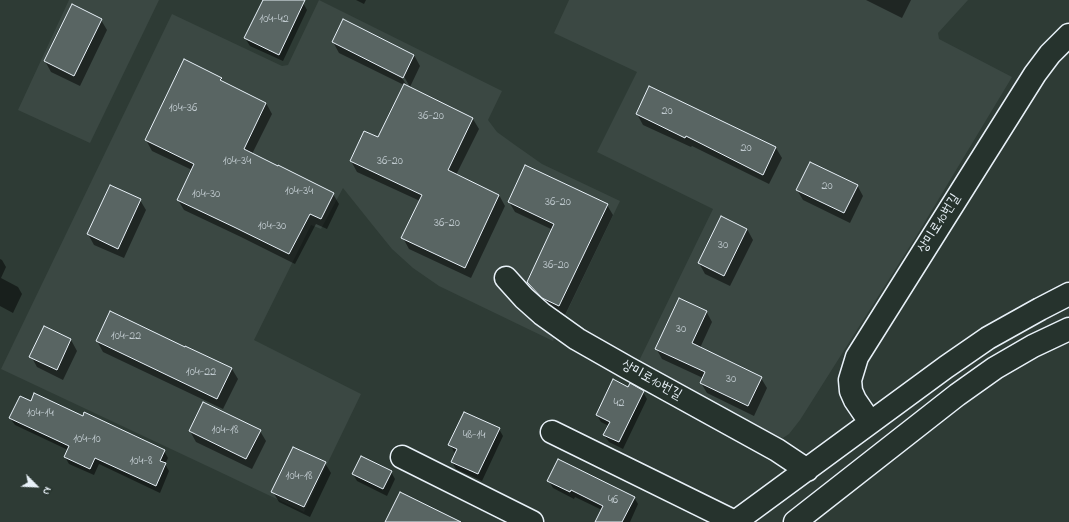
<!DOCTYPE html>
<html>
<head>
<meta charset="utf-8">
<style>
	body { margin:0 }
	#map { position:relative; width:1069px; height:522px; overflow:hidden; background:#2e3b35; font-family:"Indie Flower",sans-serif }
	canvas { display:block }
	.north { position:absolute; left:16px; top:466px; width:40px; height:40px; -webkit-text-stroke:3px #26332d; paint-order:stroke; rotate:114deg; font-size:11px; font-weight:700; line-height:16px; text-align:center; color:#e8f1f8 }
	.north::after { content:''; display:block; margin:auto; width:14px; height:18px; background:#e8f1f8; clip-path:polygon(50% 0,100% 100%,50% 72%,0 100%) }
</style>
</head>
<body>
<div id="map">
<canvas width="1069" height="522"></canvas>
<div class="north">N</div>
</div>
<script>
const g = document.querySelector('canvas').getContext('2d');
g.lineJoin = 'round';
function fill(path, color) { g.fillStyle = color; g.fill(path, 'evenodd'); }
const poly = rows => new Path2D(rows.map(r => 'M' + r).join(''));
function trace(path, color, width, dash) { g.strokeStyle = color; g.lineWidth = width; g.lineCap = dash ? 'butt' : 'round'; g.setLineDash(dash || []); g.stroke(path); }
function drawText(font, color, halo, rows, align = 'center') {
  g.font = font + ' "Indie Flower","Poor Story",sans-serif'; g.lineWidth = 3; g.setLineDash([]); g.textBaseline = 'middle'; g.strokeStyle = halo; g.fillStyle = color; for (const [text, x, y, turn = 0] of rows) {
    g.save(); g.translate(x, y); g.rotate((+turn || 0) * Math.PI / 180); g.textAlign = isNaN(turn) ? turn : align; if (halo) g.strokeText(text, 0, 0); g.fillText(text, 0, 0); g.restore();
  }
}
const built = poly([
	[69,0,159,0,90,143,18,110],
	[319,0,502,91,488,120,497,132,515,145,542,164,620,201,553,341,439,286,413,268,392,249,375,228,343,188,321,229,311,225,254,340,361,394,304,512,222,473,1,369,172,14,282,66,288,65],
	[569,0,968,0,938,33,939,39,1012,77,917,235,800,420,789,434,783,438,772,436,637,365,713,209,597,152,637,72,554,33]
]);
const shadow = poly([
	[264,0,298,0,303,3,307,10,283,61,250,46,245,38],
	[356,0,366,0,364,4],
	[866,0,911,0,902,18],
	[101,20,107,30,80,86,51,72,45,61],
	[333,42,414,55,420,66,410,87,402,73,400,74,408,88,473,119,479,129,456,175,499,195,505,206,471,278,409,249,403,238,420,201,357,172,351,161,378,139,404,85,339,53],
	[221,78,223,83,266,103,272,114,252,154,333,194,339,204,327,229,316,224,295,264,241,237,184,210,178,200,192,170,152,151,146,140],
	[650,87,776,148,782,158,769,184,692,146,691,147,643,125,637,114],
	[857,185,863,196,850,223,803,200,797,190],
	[140,200,146,210,124,258,94,245,88,234],
	[509,202,607,205,613,215,565,315,549,308,534,293,528,282,553,230,515,212],
	[747,229,753,240,730,286,705,274,699,263],
	[0,259,2,260,6,267,1,278,18,287,22,294,13,313,0,306],
	[706,311,712,322,700,348,761,378,767,388,754,416,707,393,701,383,703,378,662,359,656,348],
	[45,327,71,340,77,351,63,380,37,367,31,356],
	[97,341,185,348,186,347,232,369,238,379,223,409,103,352],
	[628,388,643,392,647,399,623,449,609,442,604,435,609,426,601,422,597,415],
	[31,402,164,451,168,458,165,464,169,471,160,493,99,464,94,475,69,464,65,457,68,450,15,425,10,418],
	[499,429,503,436,482,481,456,469,452,462,457,453,454,452,450,444],
	[190,431,260,431,266,441,252,469,196,442],
	[325,463,331,473,310,517,279,502,273,492],
	[391,472,395,479,387,496,357,481,353,474],
	[549,481,634,497,638,504,630,522,596,522,602,510,575,497,574,499,553,488]
]);
const building = poly([
	[263,0,305,0,279,55,244,38,263,0],
	[72,4,102,19,74,76,44,61,72,4],
	[343,19,414,55,403,78,332,42,343,19],
	[184,59,222,78,220,80,266,103,244,149,278,166,278,165,334,193,321,219,310,214,289,254,234,227,177,200,194,164,145,140,184,59],
	[404,84,473,118,448,170,499,195,465,268,401,238,422,195,350,161,364,131,378,137,404,84],
	[649,86,776,147,763,175,686,136,685,138,636,114,649,86],
	[810,162,858,185,844,213,796,190,810,162],
	[525,165,608,204,559,306,542,298,527,282,554,224,508,202,525,165],
	[110,185,141,199,118,249,87,234,110,185],
	[721,216,747,229,724,276,698,263,721,216],
	[679,298,707,311,692,343,762,377,748,406,700,383,705,372,655,349,679,298],
	[110,311,185,347,185,346,232,368,217,399,96,341,110,311],
	[44,326,71,339,57,370,29,357,44,326],
	[613,379,628,387,630,383,644,391,619,442,603,435,610,422,596,415,613,379],
	[34,393,83,416,84,412,165,450,160,461,166,463,156,486,95,458,90,469,64,457,69,446,9,418,20,396,31,401,34,393],
	[203,402,261,430,246,459,189,431,203,402],
	[464,412,500,428,478,474,451,462,457,449,448,445,464,412],
	[293,447,326,462,304,507,271,492,293,447],
	[361,456,392,471,383,489,352,474,361,456],
	[558,459,635,497,622,522,595,522,603,506,571,490,570,492,547,481,558,459],
	[400,492,461,522,385,522,400,492]
]);
const minor = poly([
	[506,278,524,298,542,314,577,339,628,368,777,450,807,470],
	[870,422,855,400,851,391,850,380,857,357,1035,74,1050,54,1069,35],
	[552,432,735,522],
	[402,457,532,522],
	[735,522,946,367,988,338,1040,309,1069,294],
	[795,522,957,395,995,368,1033,346,1069,329]
]);
const numberNames = [
	["104-42",274,20],
	["104-36",183,109],
	["20",667,112],
	["36-20",431,117],
	["20",746,149],
	["104-34",237,162],
	["36-20",390,162],
	["20",827,187],
	["104-34",299,192],
	["104-30",206,195],
	["36-20",558,203],
	["36-20",447,224],
	["104-30",272,227],
	["30",723,246],
	["36-20",556,266],
	["30",681,330],
	["104-22",126,337],
	["104-22",201,373],
	["30",731,380],
	["42",619,404],
	["104-14",40,414],
	["104-18",225,431],
	["48-14",474,436],
	["104-10",87,440],
	["104-8",141,462],
	["104-18",299,477],
	["46",613,501]
];
const streetNames = [
	["상미로10번길",940,224,-58],
	["상미로10번길",651,381,29]
];
fill(built, '#3b4843');
fill(shadow, '#0007');
fill(building, '#596563');
trace(building, '#e8f1f8', 1);
trace(minor, '#e8f1f8', 25);
trace(minor, '#26332d', 22);
drawText('12px', '#c4ced3', null, numberNames);
drawText('14px', '#e8f1f8', '#26332d', streetNames);
</script>
</body>
</html>
